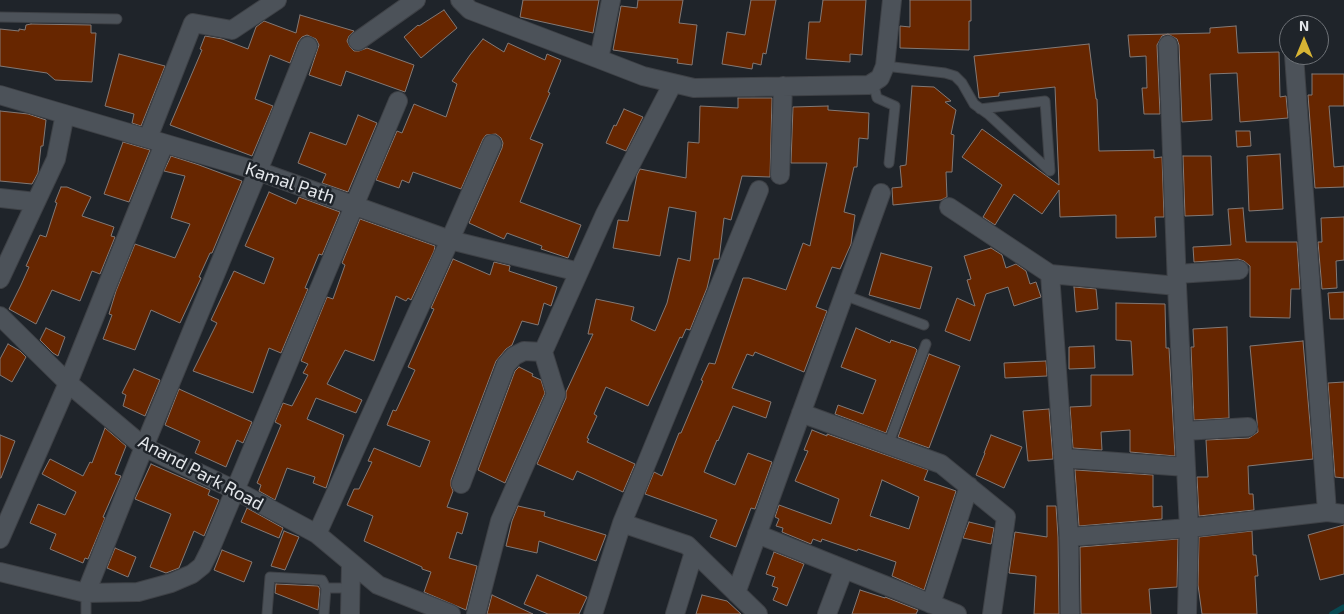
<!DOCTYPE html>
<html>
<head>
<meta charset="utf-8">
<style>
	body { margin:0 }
	#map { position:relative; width:1344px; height:614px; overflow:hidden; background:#1f242a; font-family:"Exo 2",sans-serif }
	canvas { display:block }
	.north { position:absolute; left:1279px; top:15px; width:50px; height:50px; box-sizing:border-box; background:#1f242a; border:1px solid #6e7277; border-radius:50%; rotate:0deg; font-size:14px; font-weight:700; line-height:20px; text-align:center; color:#e4e7eb }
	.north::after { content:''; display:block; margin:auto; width:18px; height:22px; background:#d7b434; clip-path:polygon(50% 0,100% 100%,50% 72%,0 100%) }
</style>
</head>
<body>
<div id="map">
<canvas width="1344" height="614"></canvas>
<div class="north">N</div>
</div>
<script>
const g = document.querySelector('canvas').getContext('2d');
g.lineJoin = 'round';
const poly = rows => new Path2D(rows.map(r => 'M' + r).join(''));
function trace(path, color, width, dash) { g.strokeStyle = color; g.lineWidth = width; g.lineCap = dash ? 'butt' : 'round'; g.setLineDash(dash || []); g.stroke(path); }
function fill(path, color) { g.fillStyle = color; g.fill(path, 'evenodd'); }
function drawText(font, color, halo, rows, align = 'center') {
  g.font = font + ' "Exo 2",sans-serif'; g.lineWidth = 5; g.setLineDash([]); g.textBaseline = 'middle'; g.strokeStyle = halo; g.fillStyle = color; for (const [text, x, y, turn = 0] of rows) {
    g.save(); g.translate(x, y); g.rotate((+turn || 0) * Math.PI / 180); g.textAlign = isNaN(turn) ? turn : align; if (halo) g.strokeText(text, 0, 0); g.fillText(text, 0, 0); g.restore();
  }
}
const stream = poly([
	[1332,614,1344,607]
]);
const building = poly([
	[523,0,599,0,593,33,520,17,523,0],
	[638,0,683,0,679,23,697,25,692,65,677,63,678,59,613,50,621,6,637,8,638,0],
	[751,0,776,0,766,54,763,53,761,65,753,63,752,69,722,64,727,32,745,35,751,0],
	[823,0,866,0,862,55,850,54,850,62,806,59,809,22,820,22,823,0],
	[910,0,971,0,971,21,969,21,969,50,900,48,900,26,910,27,910,0],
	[444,10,457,28,421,58,404,37,418,25,419,26,444,10],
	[300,15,354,31,349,36,347,41,350,47,354,51,359,51,367,48,414,65,405,92,346,71,341,86,309,75,319,45,316,39,307,35,302,37,298,42,290,63,270,55,255,99,273,106,252,156,170,125,202,50,200,49,205,36,222,39,248,49,256,27,264,21,296,33,300,15],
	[31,24,91,25,91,33,96,33,92,82,55,80,47,73,0,66,0,29,19,31,19,29,25,30,26,25,31,24],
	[1236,26,1238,53,1279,52,1280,97,1286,96,1288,118,1240,122,1237,73,1210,74,1212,120,1182,122,1179,45,1177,39,1168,34,1162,36,1157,45,1160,114,1144,114,1142,88,1147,88,1146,56,1130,57,1128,35,1210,33,1210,28,1236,26],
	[483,39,504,52,508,43,545,60,547,54,561,60,548,92,550,93,530,139,543,144,520,202,581,225,568,258,541,249,542,246,507,233,504,239,469,223,502,148,503,143,501,138,496,134,486,135,483,139,461,189,413,172,409,183,402,180,399,188,376,180,397,131,402,133,414,104,446,117,457,84,452,81,470,55,483,39],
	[1089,44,1096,99,1097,99,1099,151,1154,150,1154,158,1162,157,1164,217,1155,217,1156,237,1116,238,1116,215,1060,217,1059,190,1042,214,1014,194,995,225,983,217,1002,185,962,157,982,129,1059,185,1055,87,999,93,999,96,979,98,974,56,1089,44],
	[119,54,165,66,141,126,132,123,134,114,105,106,119,54],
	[1312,74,1344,74,1344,106,1329,106,1334,167,1344,166,1344,187,1315,188,1308,95,1312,95,1312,74],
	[912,86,934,87,951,101,945,102,956,110,951,134,954,135,952,172,946,172,947,197,941,200,893,205,892,188,902,187,900,166,906,165,912,86],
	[738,98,772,98,770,177,742,176,731,220,724,218,719,259,714,259,707,288,690,330,686,329,682,338,680,337,648,406,606,387,594,414,597,416,587,438,589,439,587,442,635,464,623,492,577,471,573,480,537,464,566,398,566,392,593,334,588,334,596,299,634,307,631,320,655,331,667,303,678,258,690,261,696,212,669,207,660,256,613,248,618,220,628,221,637,175,640,169,686,178,688,142,699,143,700,106,738,108,738,98],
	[828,106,828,110,869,113,868,139,859,138,857,167,854,167,844,212,855,215,851,244,840,269,832,267,816,307,827,311,804,372,755,352,753,356,747,354,732,388,771,402,766,418,733,406,718,441,717,440,704,472,735,485,748,453,772,462,755,509,751,508,736,547,710,537,717,520,645,494,654,472,662,476,679,433,681,433,703,381,701,380,709,363,715,364,743,278,749,278,786,290,803,243,810,246,827,163,791,163,793,107,828,106],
	[624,109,643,117,626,151,606,143,614,125,616,126,624,109],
	[0,111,28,114,46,120,43,146,41,146,38,173,32,184,0,181,0,111],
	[358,115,377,123,348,192,322,183,326,174,298,163,310,132,346,145,358,115],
	[1236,131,1250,131,1251,146,1237,147,1236,131],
	[123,142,150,150,129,202,104,194,123,142],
	[1280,154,1283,209,1249,211,1247,156,1280,154],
	[171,156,199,165,242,181,212,253,210,253,199,277,201,278,180,323,151,310,135,350,103,339,112,315,109,314,116,291,135,244,175,258,190,224,171,218,185,176,164,171,171,156],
	[1183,156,1211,156,1213,215,1185,216,1183,156],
	[61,187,67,187,91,197,82,216,114,227,111,236,115,237,100,274,92,271,80,301,52,290,36,324,9,309,21,285,29,267,26,266,40,235,46,237,57,203,55,202,61,187],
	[269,192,296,204,299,197,340,212,322,255,319,254,305,288,308,289,281,353,269,348,253,393,193,371,217,323,211,320,234,271,264,284,274,258,245,246,269,192],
	[1243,208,1246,242,1297,242,1300,289,1291,289,1290,318,1250,317,1250,266,1244,261,1238,259,1194,262,1193,247,1231,245,1228,209,1243,208],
	[1344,217,1344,260,1336,261,1337,288,1322,289,1318,242,1322,242,1321,218,1344,217],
	[360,219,435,246,434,251,411,300,408,298,406,301,396,296,374,361,345,350,327,384,362,400,356,413,316,398,307,419,344,435,326,488,313,483,315,477,287,468,275,500,259,491,261,485,257,483,281,425,275,422,283,403,292,406,308,375,303,373,308,364,301,361,327,297,333,299,345,265,342,263,360,219],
	[991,248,1002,255,1006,268,1016,264,1026,271,1030,284,1036,282,1041,297,1014,306,1008,287,986,294,970,341,945,331,957,298,975,306,967,280,971,279,964,256,991,248],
	[881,253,932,267,920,309,869,295,881,253],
	[453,259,490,275,494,262,510,266,509,271,557,287,551,306,544,303,538,325,522,321,512,345,506,349,496,361,451,480,451,486,453,491,447,507,468,513,462,534,457,532,449,558,477,566,466,610,424,592,431,572,422,569,422,567,364,541,373,516,347,505,354,489,359,489,372,462,368,461,374,448,420,467,430,441,387,425,393,410,396,411,415,370,408,367,434,309,431,308,453,259],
	[1074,287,1096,289,1098,309,1076,312,1074,287],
	[1344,292,1344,319,1330,319,1328,293,1344,292],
	[1116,303,1165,304,1166,348,1169,348,1175,456,1130,452,1130,430,1101,432,1102,450,1073,448,1070,407,1091,406,1091,375,1133,375,1131,341,1116,340,1116,303],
	[1227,327,1229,418,1194,420,1191,347,1194,347,1193,329,1227,327],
	[46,328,65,337,58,356,53,353,40,340,46,328],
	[856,328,890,343,891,340,915,348,917,350,886,433,835,414,838,405,863,414,876,380,841,367,856,328],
	[1303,341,1313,459,1248,466,1249,494,1253,494,1254,510,1199,516,1197,477,1208,477,1206,440,1249,438,1258,432,1250,346,1303,341],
	[8,344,20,351,26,357,12,382,0,375,0,359,8,344],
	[1094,346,1095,368,1069,369,1069,347,1094,346],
	[929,354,960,366,929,448,898,437,929,354],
	[1046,361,1047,376,1005,378,1004,363,1046,361],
	[519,367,533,374,532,376,541,380,545,393,505,483,478,470,515,371,519,367],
	[134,369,160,380,145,416,123,406,126,395,122,393,134,369],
	[1344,382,1344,478,1335,477,1328,383,1344,382],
	[179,389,252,422,243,443,237,440,226,467,195,453,200,441,165,425,179,389],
	[1049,409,1053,459,1028,461,1023,411,1049,409],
	[105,428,126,446,115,474,121,476,103,517,105,518,88,559,85,558,83,563,50,549,56,534,30,523,38,504,65,515,76,492,42,474,50,459,83,476,90,462,92,463,105,428],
	[812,430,827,436,827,434,928,470,924,480,956,491,924,590,892,576,896,562,858,549,857,551,822,539,821,542,813,539,811,544,782,532,783,528,776,526,779,519,775,517,779,505,831,524,839,499,795,481,808,451,804,450,812,430],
	[882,480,919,497,909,529,870,516,882,480],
	[0,435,15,441,1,478,0,478,0,435],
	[991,435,1022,447,1004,488,976,475,985,453,984,453,991,435],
	[151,464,210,490,208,495,219,500,204,536,194,531,179,568,166,573,150,567,171,514,135,499,151,464],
	[1075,470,1153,475,1153,507,1162,506,1162,519,1079,526,1075,470],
	[518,506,545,512,544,516,606,535,596,561,539,541,537,553,506,546,512,521,518,506],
	[1047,506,1056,506,1058,537,1059,614,1034,614,1036,576,1009,573,1015,532,1047,537,1047,506],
	[247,508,283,528,279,538,241,522,247,508],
	[969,522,994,528,991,544,963,538,969,522],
	[1344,525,1344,574,1320,580,1308,535,1344,525],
	[284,531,299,537,285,570,271,566,284,531],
	[1252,531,1253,555,1256,555,1258,576,1255,576,1257,614,1202,614,1198,585,1199,537,1252,531],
	[1178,539,1177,587,1149,589,1151,614,1081,614,1080,547,1178,539],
	[115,548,136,557,128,577,107,568,115,548],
	[222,550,252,562,244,582,214,570,222,550],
	[774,552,804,564,787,606,773,600,778,588,772,586,775,577,766,574,774,552],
	[537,575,587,597,579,614,548,614,524,604,537,575],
	[276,584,318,586,320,589,318,610,275,593,276,584],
	[860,590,885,598,885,597,918,610,916,614,852,614,860,590],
	[492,595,533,614,487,614,492,595],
	[702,595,727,601,741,614,696,614,702,595]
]);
const service = poly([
	[0,17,117,19],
	[885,66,945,73,955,76,962,83,974,104,988,114,1050,171],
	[873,82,877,98,895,106,889,163],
	[980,109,1045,101,1050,171],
	[844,295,924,325],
	[888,445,926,344],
	[326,588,350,588],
	[86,614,86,593],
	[267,614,270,577,322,580,326,588,324,614]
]);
const minor = poly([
	[460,0,470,10,599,59,643,76,694,88,869,85,880,78,885,66,892,0],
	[358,41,416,0],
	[1168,45,1177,286,1189,528,1187,614],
	[1294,55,1327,512],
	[599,59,611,0],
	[0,95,258,171,450,240,579,272],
	[148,138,193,23,232,30,277,0],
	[780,175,783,86],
	[0,198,36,202],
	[949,207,1050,274,1177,286],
	[1050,274,1069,537,1070,614],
	[1177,274,1239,270],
	[0,279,56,159,65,114],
	[0,316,68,383,144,447,235,490,317,534,378,585,451,614],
	[801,413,941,464,1006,517,992,614],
	[1185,431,1248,427],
	[1063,458,1186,467],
	[461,484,506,365,514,356,524,351,543,352],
	[622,523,687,545,758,614],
	[317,534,450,240,492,144],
	[757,534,957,614],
	[1069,537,1189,528,1327,512,1344,514],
	[0,539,68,383,164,144],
	[0,572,86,593,138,592,171,583,192,574,202,566,210,550,398,101],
	[86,593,144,447,258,171,308,46],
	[736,593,881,193],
	[931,604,969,486],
	[350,614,351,563],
	[476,614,500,521,556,394,543,352,605,214,673,83],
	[593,614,622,523,759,190],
	[675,614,694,552],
	[827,614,844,569]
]);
const streetNames = [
	["Kamal Path",290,183,19],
	["Anand Park Road",201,473,28]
];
trace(stream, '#074a53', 5.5);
fill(building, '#672600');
trace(building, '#837975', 1);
trace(service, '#3e4146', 11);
trace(minor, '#3e4146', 20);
trace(service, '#4c5259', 9);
trace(minor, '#4c5259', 18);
drawText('18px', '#e4e7eb', '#1f242a', streetNames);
</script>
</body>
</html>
